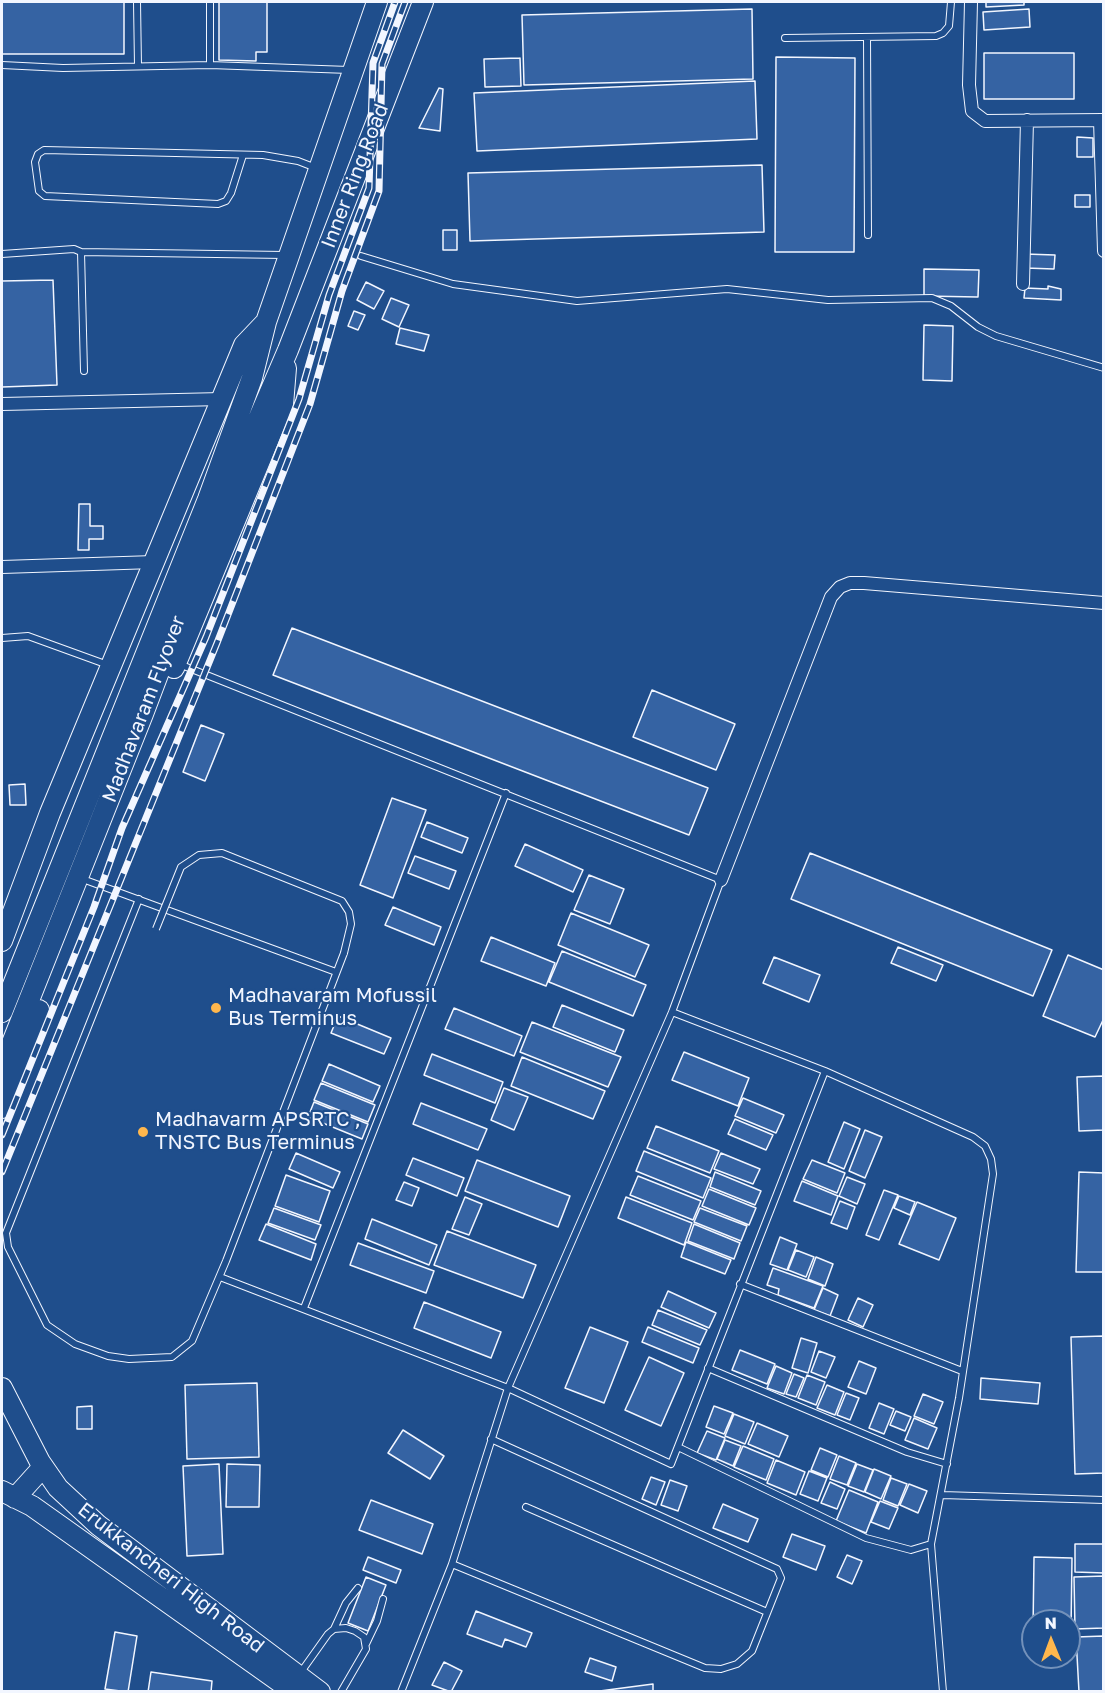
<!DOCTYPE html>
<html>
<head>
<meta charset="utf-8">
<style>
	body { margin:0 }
	#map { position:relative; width:1105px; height:1693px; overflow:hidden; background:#1f4e8c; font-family:"Golos Text",sans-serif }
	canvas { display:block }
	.frame { position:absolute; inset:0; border:3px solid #f2f6ff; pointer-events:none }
	.north { position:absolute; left:1021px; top:1609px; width:60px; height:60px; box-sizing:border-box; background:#1f4e8c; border:2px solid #7391ba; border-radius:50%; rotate:359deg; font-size:16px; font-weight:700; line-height:24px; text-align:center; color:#f2f6ff }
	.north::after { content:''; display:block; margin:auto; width:21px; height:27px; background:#ffb74d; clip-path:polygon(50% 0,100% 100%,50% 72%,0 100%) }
</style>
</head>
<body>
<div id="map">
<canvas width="1105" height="1693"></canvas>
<div class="frame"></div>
<div class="north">N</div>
</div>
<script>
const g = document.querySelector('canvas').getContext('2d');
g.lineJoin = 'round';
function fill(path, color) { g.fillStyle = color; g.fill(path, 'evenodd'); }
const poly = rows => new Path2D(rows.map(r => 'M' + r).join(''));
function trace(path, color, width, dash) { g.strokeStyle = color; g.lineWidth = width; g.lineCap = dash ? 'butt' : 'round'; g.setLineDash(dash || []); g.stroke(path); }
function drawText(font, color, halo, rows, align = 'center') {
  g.font = font + ' "Golos Text",sans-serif'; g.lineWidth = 4.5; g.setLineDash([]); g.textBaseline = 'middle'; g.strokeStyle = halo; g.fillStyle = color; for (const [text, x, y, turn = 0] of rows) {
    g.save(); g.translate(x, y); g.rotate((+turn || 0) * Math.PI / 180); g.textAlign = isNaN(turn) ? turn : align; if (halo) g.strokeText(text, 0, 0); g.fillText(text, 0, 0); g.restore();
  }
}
const building = poly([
	[2,2,124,2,124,54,2,54,2,2],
	[219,2,267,2,267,52,256,52,256,61,219,60,219,2],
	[986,2,1024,2,1024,5,986,7,986,2],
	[752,9,753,79,524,85,522,15,752,9],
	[1029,9,1030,27,984,30,983,12,1029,9],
	[984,53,1074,53,1074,99,984,99,984,53],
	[776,57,855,58,854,252,775,252,776,57],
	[520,58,521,86,485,87,484,59,520,58],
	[755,81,757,139,477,151,474,93,755,81],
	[439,88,443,89,440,131,419,128,439,88],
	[1077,137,1093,138,1093,157,1077,157,1077,137],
	[762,165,764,232,470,241,468,173,762,165],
	[1075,195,1090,195,1090,207,1075,207,1075,195],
	[443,230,457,230,457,250,443,250,443,230],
	[1025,254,1055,255,1054,269,1025,268,1025,254],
	[924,269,979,270,978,297,924,296,924,269],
	[53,280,57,385,2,387,2,281,53,280],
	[366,282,384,291,374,309,357,300,366,282],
	[1048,286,1061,289,1061,300,1024,298,1025,288,1048,289,1048,286],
	[391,298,409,305,399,327,382,319,391,298],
	[354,311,365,315,358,330,348,326,354,311],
	[924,325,953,326,952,381,923,380,924,325],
	[400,328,429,335,424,351,396,344,400,328],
	[79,504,90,504,90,526,103,526,103,539,89,539,89,550,78,550,79,504],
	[292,628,708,788,689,835,273,675,292,628],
	[652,690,735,724,716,770,633,737,652,690],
	[201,725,224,734,205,781,183,772,201,725],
	[25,784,26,805,10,805,9,785,25,784],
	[392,798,426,810,393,898,360,885,392,798],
	[427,822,468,838,462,853,421,837,427,822],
	[525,844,583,870,573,892,515,866,525,844],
	[810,853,1052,950,1033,996,791,899,810,853],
	[415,856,456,871,449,889,408,873,415,856],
	[589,875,624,889,610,924,574,910,589,875],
	[393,907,441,927,434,945,385,925,393,907],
	[571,913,649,945,635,977,558,945,571,913],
	[491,937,555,963,546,986,481,961,491,937],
	[898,947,943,965,936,981,891,963,898,947],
	[562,951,646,985,633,1016,549,982,562,951],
	[1068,955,1104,970,1104,1018,1095,1037,1043,1016,1068,955],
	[774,957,820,975,809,1002,763,983,774,957],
	[562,1005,624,1030,615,1052,553,1027,562,1005],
	[454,1008,522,1036,514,1056,445,1029,454,1008],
	[338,1016,391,1038,384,1054,331,1033,338,1016],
	[532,1022,621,1057,608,1087,520,1052,532,1022],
	[684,1052,749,1078,738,1106,672,1080,684,1052],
	[432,1054,503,1082,495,1103,424,1075,432,1054],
	[522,1057,605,1091,593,1119,511,1086,522,1057],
	[329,1064,380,1086,373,1102,322,1081,329,1064],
	[1104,1076,1104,1130,1079,1131,1077,1077,1104,1076],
	[321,1083,375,1105,368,1122,314,1100,321,1083],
	[504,1088,528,1097,514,1130,491,1120,504,1088],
	[743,1098,784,1115,776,1133,735,1116,743,1098],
	[314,1102,368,1124,362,1139,308,1117,314,1102],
	[421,1103,487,1129,478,1150,413,1124,421,1103],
	[735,1119,773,1135,766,1150,728,1134,735,1119],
	[844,1122,860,1129,844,1169,828,1162,844,1122],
	[656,1126,719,1151,710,1173,647,1148,656,1126],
	[865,1130,882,1137,865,1178,849,1171,865,1130],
	[644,1151,711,1178,703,1198,636,1171,644,1151],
	[296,1153,340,1172,333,1188,289,1169,296,1153],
	[721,1153,760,1169,753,1184,714,1169,721,1153],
	[413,1158,464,1178,457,1196,406,1175,413,1158],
	[477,1160,570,1196,558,1227,465,1191,477,1160],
	[812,1160,845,1173,837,1193,803,1179,812,1160],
	[715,1172,761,1191,755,1205,710,1187,715,1172],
	[1079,1172,1104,1173,1104,1272,1076,1272,1079,1172],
	[286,1175,330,1191,319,1222,275,1206,286,1175],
	[638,1176,701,1201,693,1220,630,1195,638,1176],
	[847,1177,865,1184,857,1204,839,1196,847,1177],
	[802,1181,838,1196,831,1215,794,1201,802,1181],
	[404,1182,419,1188,412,1206,396,1200,404,1182],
	[709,1189,756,1208,749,1225,702,1206,709,1189],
	[884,1190,898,1195,879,1240,866,1235,884,1190],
	[899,1196,915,1202,910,1215,894,1208,899,1196],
	[465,1197,482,1204,469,1235,452,1229,465,1197],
	[626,1197,692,1223,684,1245,618,1218,626,1197],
	[840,1201,855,1207,847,1229,831,1223,840,1201],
	[917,1202,956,1218,939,1260,899,1244,917,1202],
	[274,1208,321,1225,315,1240,268,1223,274,1208],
	[700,1208,747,1226,741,1241,694,1222,700,1208],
	[372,1219,437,1245,429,1265,365,1239,372,1219],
	[266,1224,316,1244,311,1260,259,1240,266,1224],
	[694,1224,740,1243,734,1259,688,1241,694,1224],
	[447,1231,536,1265,523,1298,434,1265,447,1231],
	[780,1237,797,1244,787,1270,770,1264,780,1237],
	[686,1242,731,1260,725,1274,681,1257,686,1242],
	[358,1243,434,1271,426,1293,350,1265,358,1243],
	[796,1250,814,1257,806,1277,788,1270,796,1250],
	[816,1257,833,1264,825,1286,808,1279,816,1257],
	[773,1268,823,1286,814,1308,778,1295,779,1289,767,1285,773,1268],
	[823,1288,838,1295,830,1316,814,1310,823,1288],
	[668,1291,716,1313,709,1328,661,1307,668,1291],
	[858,1298,873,1305,863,1327,848,1320,858,1298],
	[424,1302,501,1332,491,1358,414,1328,424,1302],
	[658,1310,707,1330,700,1345,652,1325,658,1310],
	[590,1327,628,1342,604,1403,565,1388,590,1327],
	[648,1327,699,1348,693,1363,642,1342,648,1327],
	[1104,1336,1104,1473,1075,1474,1071,1337,1104,1336],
	[801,1338,817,1343,808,1373,792,1368,801,1338],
	[740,1350,775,1364,767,1384,732,1370,740,1350],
	[819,1351,835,1357,826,1378,811,1372,819,1351],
	[649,1357,684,1373,661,1426,625,1410,649,1357],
	[859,1361,876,1368,866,1394,848,1387,859,1361],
	[776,1366,792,1373,784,1394,767,1388,776,1366],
	[794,1374,804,1378,796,1397,786,1394,794,1374],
	[807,1375,825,1382,816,1405,798,1398,807,1375],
	[981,1378,1040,1383,1038,1404,980,1399,981,1378],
	[257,1383,259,1457,187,1459,185,1385,257,1383],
	[827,1385,844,1392,835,1415,817,1408,827,1385],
	[846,1393,859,1398,850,1420,837,1415,846,1393],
	[923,1394,943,1402,934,1424,914,1416,923,1394],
	[879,1403,894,1409,884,1434,869,1428,879,1403],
	[92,1406,92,1429,77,1429,77,1407,92,1406],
	[714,1406,733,1413,724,1434,706,1427,714,1406],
	[896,1411,911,1417,905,1431,890,1425,896,1411],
	[734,1414,754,1422,745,1444,725,1436,734,1414],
	[914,1418,937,1428,928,1449,905,1440,914,1418],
	[757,1423,788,1436,779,1457,748,1444,757,1423],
	[403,1430,444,1456,430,1479,388,1453,403,1430],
	[707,1431,725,1438,716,1460,697,1453,707,1431],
	[725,1440,741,1446,733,1466,717,1459,725,1440],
	[743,1446,774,1459,766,1480,734,1467,743,1446],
	[820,1448,837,1455,828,1477,811,1470,820,1448],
	[839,1456,856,1463,847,1485,830,1479,839,1456],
	[776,1460,805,1472,796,1495,767,1483,776,1460],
	[219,1464,223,1554,187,1556,183,1466,219,1464],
	[227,1464,260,1465,259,1507,226,1507,227,1464],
	[857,1464,873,1470,864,1492,848,1486,857,1464],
	[874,1469,891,1476,881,1499,865,1492,874,1469],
	[809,1471,827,1478,818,1501,800,1494,809,1471],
	[651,1477,665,1482,656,1505,642,1499,651,1477],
	[891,1478,907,1484,898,1506,883,1500,891,1478],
	[670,1480,687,1486,678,1511,661,1505,670,1480],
	[830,1482,845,1489,837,1509,821,1503,830,1482],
	[909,1484,927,1491,918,1513,900,1505,909,1484],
	[849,1490,878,1502,866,1533,836,1521,849,1490],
	[371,1500,433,1524,422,1554,359,1530,371,1500],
	[880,1501,898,1508,889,1529,871,1522,880,1501],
	[723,1504,758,1519,748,1542,713,1528,723,1504],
	[792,1534,825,1546,816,1570,783,1557,792,1534],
	[1075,1544,1104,1544,1104,1573,1075,1572,1075,1544],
	[847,1555,862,1561,852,1584,837,1577,847,1555],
	[368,1557,401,1570,396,1583,363,1570,368,1557],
	[1034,1557,1072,1558,1071,1631,1069,1621,1033,1621,1033,1630,1034,1557],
	[1104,1576,1104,1628,1075,1629,1074,1577,1104,1576],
	[366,1577,386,1585,368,1631,348,1623,366,1577],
	[476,1611,532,1633,526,1647,505,1639,502,1647,467,1634,476,1611],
	[115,1632,137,1636,128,1692,105,1689,115,1632],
	[1104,1636,1104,1692,1079,1692,1076,1637,1104,1636],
	[590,1658,616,1667,612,1681,585,1672,590,1658],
	[444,1662,462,1671,451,1692,432,1685,444,1662],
	[151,1672,212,1681,211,1692,148,1692,151,1672],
	[653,1684,653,1692,592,1692,653,1684]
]);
const lane = poly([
	[137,2,138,66],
	[867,37,868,235],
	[785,38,936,36,943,33,949,26,951,2],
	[2,65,63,68,210,65,349,70],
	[210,65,210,2],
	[243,155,231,193,226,201,218,204,45,196,39,191,35,162,38,154,44,150,263,155,298,161,316,168],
	[81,252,284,255],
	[2,254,74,249,81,252,84,371],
	[361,256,453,284,577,301,727,289,828,300,932,298,951,306,978,327,996,336,1104,368],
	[2,638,28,636,108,665],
	[179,664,721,880,672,1012,508,1388,452,1564,401,1692],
	[88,881,336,972],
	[139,899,6,1233,8,1247,47,1325,75,1344,108,1356,129,1359,172,1357,192,1341,226,1261,344,953],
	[672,1012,825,1071,973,1137,985,1146,991,1159,993,1174,959,1398,931,1544,911,1550,866,1538,678,1447],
	[220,1277,508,1388,671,1464,825,1071],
	[740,1284,962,1371],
	[304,1308,506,793],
	[708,1368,907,1452,947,1464],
	[942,1495,1104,1500],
	[526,1507,767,1612],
	[931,1544,943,1692],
	[452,1564,705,1668,721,1669,737,1664,752,1651,781,1578,777,1569,491,1439],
	[334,1629,346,1603,358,1588],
	[366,1644,377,1621,383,1599],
	[301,1672,328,1634,334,1629,346,1628,355,1631,364,1637,366,1649,341,1692]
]);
const street = poly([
	[971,2,969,85,972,111,985,121,1104,120],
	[1100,120,1104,251],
	[1023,284,1027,120],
	[2,404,222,399],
	[2,567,154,562],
	[721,880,831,597,840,587,850,583,864,583,1104,603]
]);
const primary = poly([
	[174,668,283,405,286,368],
	[2,941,50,813,244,345,264,324],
	[2,1012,208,499,252,378,266,322,377,2],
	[2,1068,143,714,227,492,288,350,423,2],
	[2,1108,39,1010],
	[2,1388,40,1462,58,1488,98,1525,320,1692],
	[2,1491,32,1506,294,1692],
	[15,1498,43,1467]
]);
const rail = poly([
	[2,1135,94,907,122,828,206,637,299,399,329,295,369,188,373,63,395,2],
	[2,1172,217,643,310,404,342,291,379,191,382,64,405,2]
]);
const laneBridge = poly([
	[156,929,181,867,199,855,222,853,342,901,349,912,351,924,344,953]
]);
const markers = [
	[216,1008,6,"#ffb74d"],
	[143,1132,6,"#ffb74d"]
];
const streetNames = [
	["Inner Ring Road",355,176,-69],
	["Madhavaram Flyover",144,709,-69],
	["Erukkancheri High Road",171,1578,38]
];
const poiNames = [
	["Madhavaram Mofussil",228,996],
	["Bus Terminus",228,1019],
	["Madhavarm APSRTC ,",155,1120],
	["TNSTC Bus Terminus",155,1143]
];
fill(building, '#3563a3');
trace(building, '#f2f6ff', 1.5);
trace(lane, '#f2f6ff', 8);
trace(street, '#f2f6ff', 14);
trace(primary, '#f2f6ff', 22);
trace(lane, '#1f4e8c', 6);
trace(street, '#1f4e8c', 12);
trace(primary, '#1f4e8c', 20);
trace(rail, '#f2f6ff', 7);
trace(rail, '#1f4e8c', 4.5, [14]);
trace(laneBridge, '#f2f6ff', 8, []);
trace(laneBridge, '#1f4e8c', 6);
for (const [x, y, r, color] of markers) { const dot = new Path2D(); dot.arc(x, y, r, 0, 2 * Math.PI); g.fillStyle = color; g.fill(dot); trace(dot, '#1f4e8c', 2); }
drawText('20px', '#f2f6ff', '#1f4e8c', streetNames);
drawText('20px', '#f2f6ff', '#1f4e8c', poiNames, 'left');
</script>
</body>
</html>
